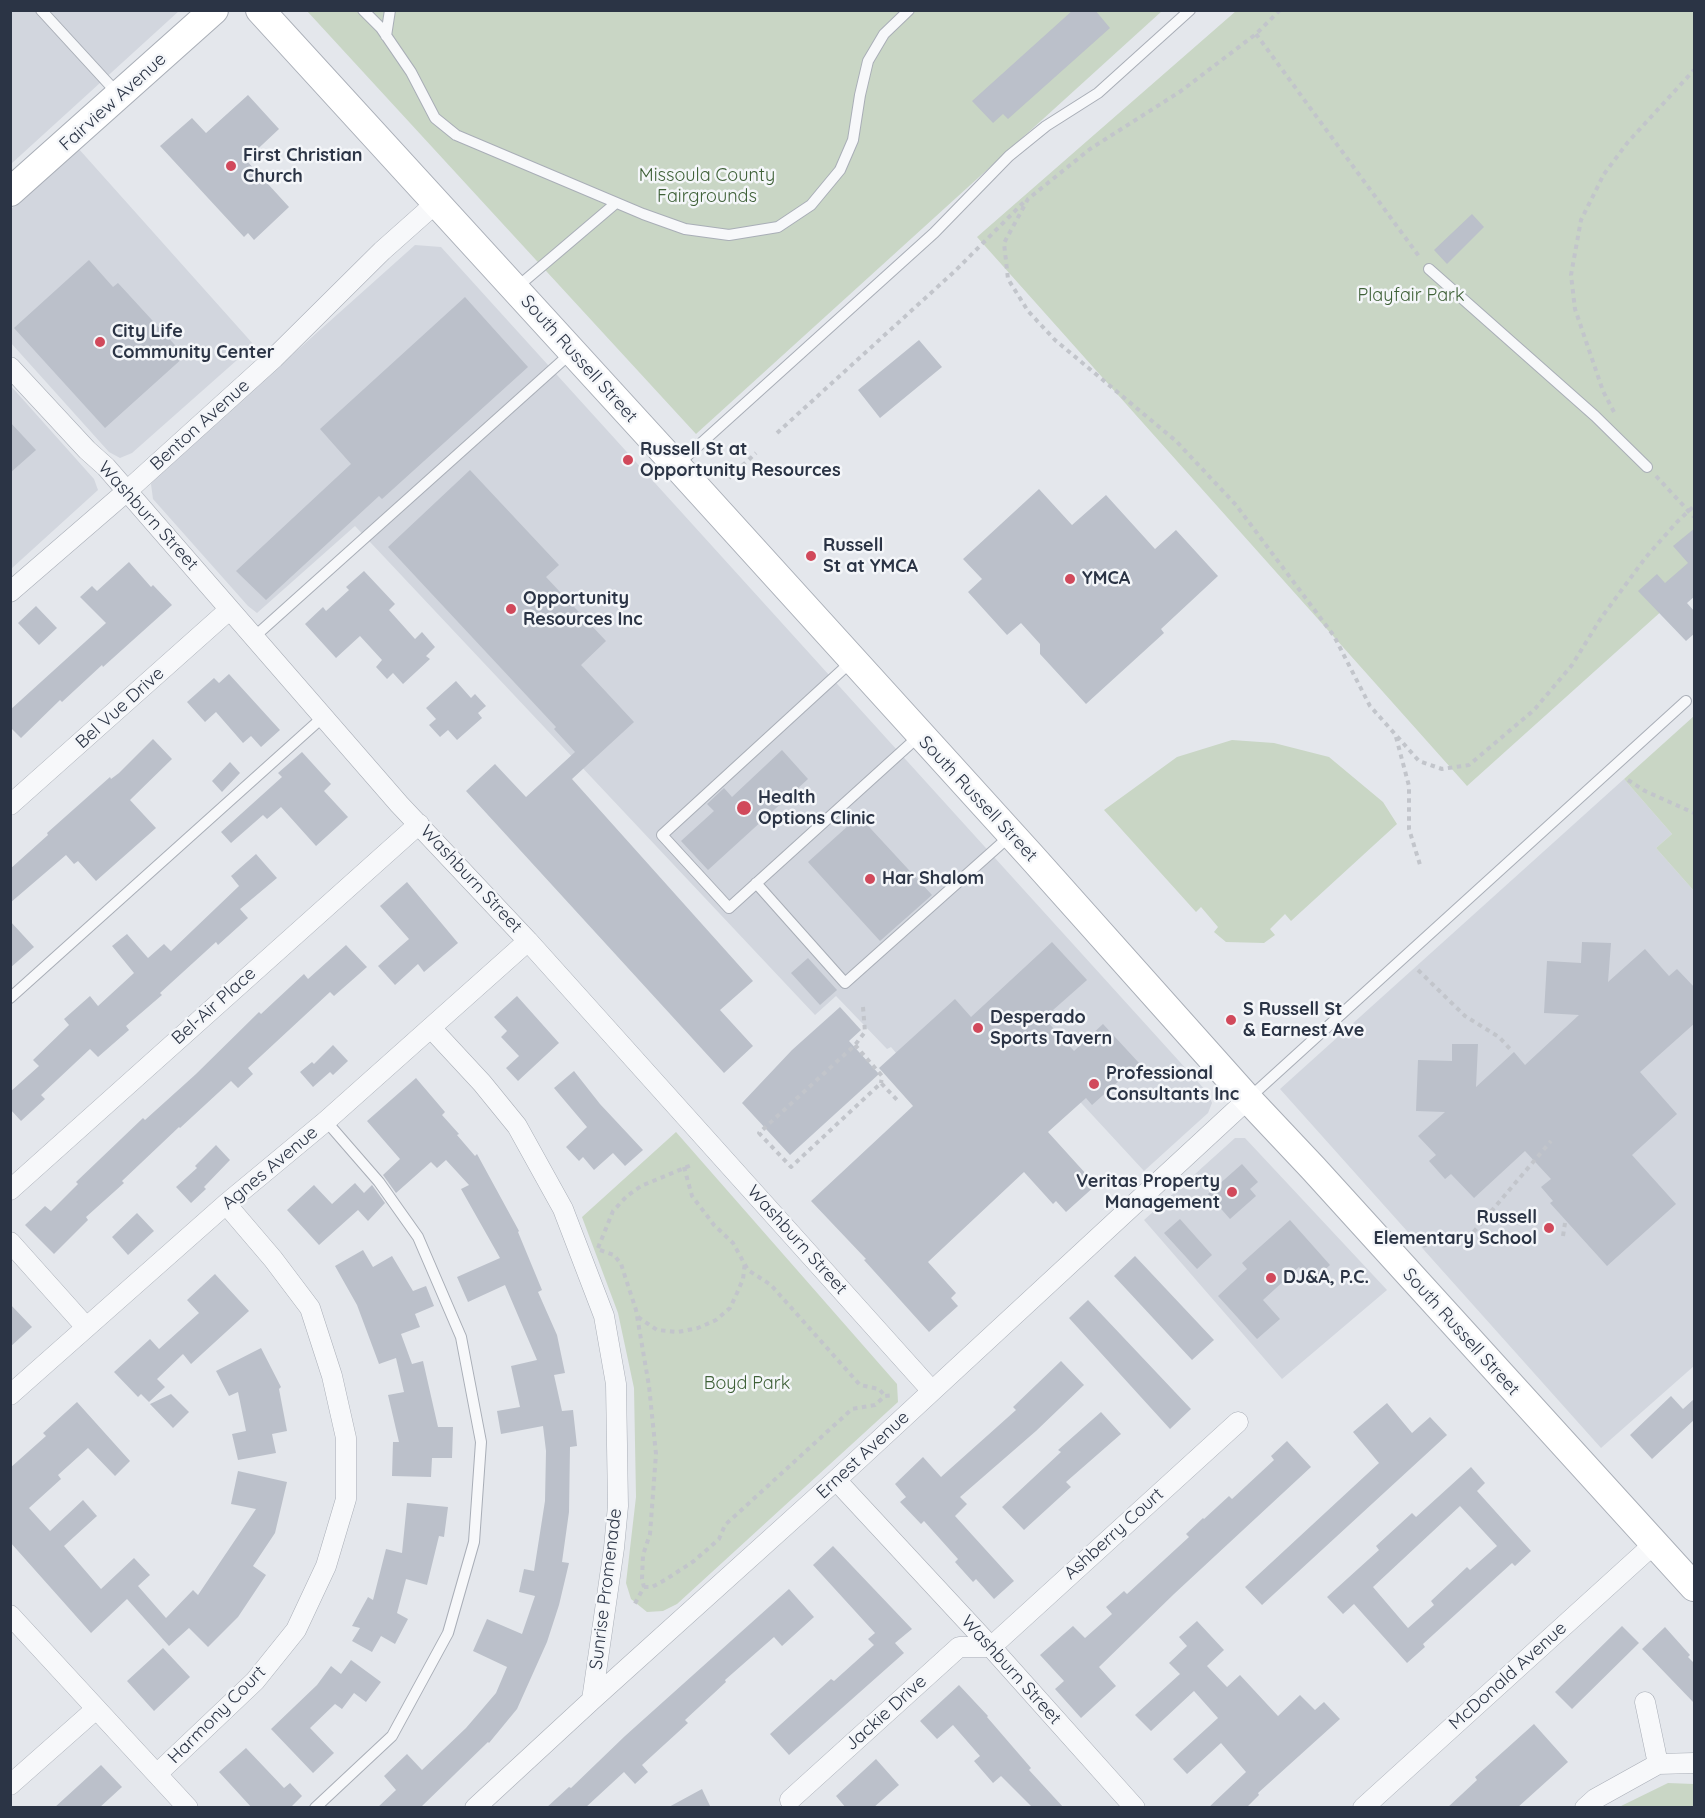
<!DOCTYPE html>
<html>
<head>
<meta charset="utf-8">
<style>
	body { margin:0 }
	#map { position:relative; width:1705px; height:1818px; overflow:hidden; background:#e4e7ec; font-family:Quicksand,sans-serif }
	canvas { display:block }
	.frame { position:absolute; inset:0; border:12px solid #2b3445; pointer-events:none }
</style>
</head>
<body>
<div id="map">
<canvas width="1705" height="1818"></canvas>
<div class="frame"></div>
</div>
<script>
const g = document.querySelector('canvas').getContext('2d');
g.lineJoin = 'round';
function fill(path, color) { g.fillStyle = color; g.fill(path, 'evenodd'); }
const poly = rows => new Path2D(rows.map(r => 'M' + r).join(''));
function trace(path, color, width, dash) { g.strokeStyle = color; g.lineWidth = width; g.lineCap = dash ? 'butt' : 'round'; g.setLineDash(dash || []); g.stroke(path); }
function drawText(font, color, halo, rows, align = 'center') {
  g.font = font + ' Quicksand,sans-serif'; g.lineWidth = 5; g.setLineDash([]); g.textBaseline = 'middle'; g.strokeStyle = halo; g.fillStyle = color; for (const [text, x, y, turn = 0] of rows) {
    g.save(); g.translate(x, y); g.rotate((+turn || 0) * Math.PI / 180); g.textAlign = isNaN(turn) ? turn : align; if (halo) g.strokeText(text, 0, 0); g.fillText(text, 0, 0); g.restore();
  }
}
const built = poly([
	[11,11,179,11,11,164],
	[78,148,254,345,132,453,120,458,109,452,11,343,10,210],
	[415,245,441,247,1208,1093,1212,1103,1208,1113,1144,1171,1022,1039,945,1110,891,1047,887,1049,836,996,815,1015,355,526,257,613,248,606,153,499,151,484,160,473],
	[10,385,94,479,98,490,11,569],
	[1624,779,1672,834,1656,848,1694,891,1694,1366,1601,1448,1280,1089],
	[1235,1138,1245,1138,1387,1290,1282,1379,1144,1220]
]);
const green = poly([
	[307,11,1162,11,696,434],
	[1236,11,1694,11,1694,582,1467,786,977,237],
	[1694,716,1694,891,1656,848,1672,834,1624,779],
	[1232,740,1274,743,1329,757,1383,802,1397,824,1291,921,1285,914,1270,929,1275,935,1264,943,1226,942,1214,932,1218,927,1201,907,1196,912,1104,810,1177,757],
	[676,1132,897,1384,898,1402,677,1604,663,1611,647,1612,631,1599,626,1583,636,1497,634,1388,618,1313,582,1217],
	[1668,1783,1694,1784,1694,1807,1619,1807]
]);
const building = poly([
	[1073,10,1095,10,1110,28,1008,119,1003,114,993,123,972,101],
	[248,95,279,129,246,160,289,207,254,240,248,233,244,237,160,146,192,118,206,133],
	[1472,214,1484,227,1447,264,1434,250],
	[89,260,113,287,118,283,185,356,105,428,14,328],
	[465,297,528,367,382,499,379,496,266,600,236,571,351,464,320,429],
	[919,340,942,367,880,418,858,390],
	[10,422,36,450,10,473],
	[470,470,559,565,546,577,606,641,581,665,634,722,572,779,753,981,720,1010,753,1046,724,1073,466,791,495,764,526,797,575,752,554,729,556,727,388,547],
	[1039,489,1072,525,1106,495,1155,549,1176,530,1218,576,1161,629,1164,633,1086,704,1040,654,1040,644,1021,623,1007,635,968,592,982,579,963,559],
	[1695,528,1695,596,1687,603,1695,612,1695,633,1686,641,1638,591,1657,574,1665,583,1688,563,1673,546],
	[129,562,151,587,153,585,172,605,103,667,102,665,62,702,60,700,21,738,10,727,10,710,106,623,80,597,92,586,97,591],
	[364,571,395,604,389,610,415,639,422,632,435,647,426,656,430,659,403,684,393,673,387,679,376,667,382,660,360,636,336,658,305,624,323,607,326,611,349,590,346,587],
	[36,606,57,628,39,645,18,623],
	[229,674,280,730,261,747,251,736,243,743,216,712,205,722,187,702,214,678,219,683],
	[456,681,471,698,475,694,486,706,478,713,482,718,457,740,448,730,440,737,429,725,436,719,426,708],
	[153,739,172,759,130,800,156,828,96,881,78,861,74,864,66,855,10,903,10,869,48,835,47,833,110,777,111,779,119,773],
	[782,750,808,779,708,870,681,841,714,811,707,804,724,788,732,797],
	[302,752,331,784,324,791,348,817,316,846,281,807,267,819,263,815,231,843,221,832,282,777,278,773],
	[230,762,240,773,222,792,212,781],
	[859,816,932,895,880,941,808,862],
	[256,854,277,878,240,909,248,918,218,945,216,942,160,993,162,995,126,1026,129,1030,98,1057,90,1049,41,1095,45,1099,21,1121,10,1109,10,1092,39,1066,33,1060,69,1025,64,1019,90,996,98,1006,134,973,112,946,127,934,148,958,164,944,171,951,239,886,231,876],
	[407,882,458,943,424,972,418,964,395,985,378,966,409,939,380,906],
	[10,921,34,947,10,968],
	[1052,942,1087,980,1044,1018,1074,1051,1103,1024,1139,1063,1092,1105,1086,1098,1048,1132,1096,1185,1066,1212,1056,1201,1053,1204,1024,1172,928,1262,956,1293,951,1298,958,1306,929,1332,864,1260,866,1259,811,1201,913,1106,879,1068,955,999,971,1017],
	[1582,942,1611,943,1608,982,1645,949,1669,976,1677,969,1695,988,1695,1023,1640,1072,1677,1114,1632,1155,1676,1204,1607,1266,1550,1203,1553,1201,1541,1187,1551,1179,1525,1151,1474,1198,1451,1174,1445,1179,1429,1161,1436,1155,1418,1136,1445,1112,1416,1111,1418,1060,1452,1061,1452,1044,1478,1044,1476,1087,1514,1052,1525,1065,1579,1015,1544,1013,1547,961,1581,963],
	[346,945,367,967,334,996,330,992,248,1068,253,1074,238,1088,231,1081,180,1128,179,1127,122,1181,124,1183,86,1217,88,1220,54,1254,25,1225,45,1206,51,1211,78,1184,76,1182,143,1118,145,1120,196,1074,259,1012,261,1014,304,974,308,979],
	[808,958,837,990,820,1005,791,973],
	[517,996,559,1043,518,1081,506,1068,519,1056,501,1037,507,1031,494,1017],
	[840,1007,861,1030,849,1041,879,1074,790,1155,742,1103,792,1050],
	[333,1045,348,1061,333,1075,330,1072,313,1087,300,1072,312,1062,314,1064],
	[574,1071,600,1104,643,1150,625,1166,613,1153,594,1170,583,1157,579,1161,566,1147,587,1127,554,1088],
	[416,1078,445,1112,442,1115,459,1134,457,1135,475,1156,477,1154,519,1231,518,1232,542,1290,538,1292,557,1335,565,1373,554,1375,562,1411,573,1410,577,1446,570,1447,569,1512,562,1562,569,1563,559,1605,547,1642,517,1709,489,1743,488,1742,420,1808,377,1808,396,1790,384,1776,407,1754,422,1770,466,1728,496,1693,507,1667,473,1651,487,1619,522,1634,535,1596,519,1592,524,1569,534,1571,545,1501,546,1451,543,1426,501,1434,497,1411,520,1407,511,1366,537,1360,505,1285,468,1302,457,1277,500,1258,461,1189,469,1185,446,1160,437,1168,431,1162,396,1193,383,1175,400,1159,367,1121],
	[216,1145,230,1160,204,1187,206,1189,191,1203,176,1187,197,1168,195,1166],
	[1242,1164,1258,1182,1250,1189,1256,1196,1230,1219,1208,1194],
	[355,1183,364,1193,372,1185,385,1203,368,1221,358,1210,319,1245,287,1210,314,1185,332,1204],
	[137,1213,154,1231,128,1255,112,1237],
	[1180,1219,1212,1255,1197,1269,1164,1233],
	[1290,1220,1330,1265,1318,1276,1312,1270,1306,1275,1299,1267,1263,1300,1280,1319,1257,1339,1218,1296,1247,1269,1242,1263],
	[363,1250,373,1267,392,1256,413,1291,426,1286,434,1306,415,1314,420,1327,401,1334,412,1364,423,1361,438,1427,453,1427,452,1458,432,1458,431,1477,392,1476,393,1442,399,1442,388,1395,404,1392,396,1358,379,1364,357,1305,335,1266],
	[1135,1256,1214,1340,1192,1360,1114,1276],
	[215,1274,249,1311,191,1364,183,1354,157,1379,165,1387,149,1402,141,1394,138,1397,114,1372,150,1339,159,1349,199,1313,187,1300],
	[1088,1300,1191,1409,1170,1429,1069,1318],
	[10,1304,32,1327,10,1347],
	[261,1348,281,1387,279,1389,287,1431,272,1434,276,1453,238,1460,232,1434,246,1431,238,1392,229,1396,216,1371],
	[1061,1361,1084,1385,1036,1431,960,1497,967,1504,955,1516,1014,1581,994,1599,976,1579,973,1582,955,1562,958,1559,924,1521,921,1524,900,1502,906,1497,895,1484,923,1457,941,1477,1016,1410,1013,1407],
	[171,1394,189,1412,173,1428,150,1404],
	[1671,1396,1683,1409,1695,1398,1695,1419,1652,1459,1630,1435],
	[77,1402,130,1461,115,1476,88,1448,58,1475,61,1479,29,1508,50,1531,83,1500,97,1516,64,1546,101,1589,134,1558,150,1575,138,1586,166,1618,193,1590,198,1595,256,1509,231,1504,238,1471,287,1482,275,1533,253,1566,266,1575,238,1617,208,1647,189,1628,169,1646,127,1599,91,1633,10,1542,10,1468,46,1436,43,1433],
	[1387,1403,1412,1433,1430,1417,1447,1435,1262,1605,1245,1587,1379,1463,1353,1432],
	[1101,1412,1121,1434,1066,1482,1071,1487,1024,1530,1002,1507,1061,1452,1058,1450],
	[1287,1441,1311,1467,1174,1594,1099,1667,1116,1686,1081,1718,1055,1689,1064,1681,1040,1655,1073,1626,1085,1638,1112,1614,1106,1607,1124,1591,1127,1594,1152,1571,1189,1537,1186,1534,1203,1518,1204,1519,1229,1496,1232,1499,1274,1460,1271,1456],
	[1471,1467,1485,1483,1477,1491,1531,1551,1515,1566,1512,1563,1423,1644,1425,1647,1407,1663,1354,1604,1343,1614,1327,1597,1379,1550,1376,1546,1412,1513,1416,1517],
	[1460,1506,1497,1546,1470,1570,1467,1567,1431,1601,1434,1605,1408,1628,1373,1587],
	[407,1503,448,1507,444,1537,439,1536,427,1585,406,1579,397,1613,408,1619,395,1644,381,1636,372,1652,352,1641,360,1628,352,1626,368,1597,373,1600,386,1549,402,1553],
	[833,1546,912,1629,895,1643,904,1653,789,1755,770,1734,831,1679,834,1681,874,1645,868,1639,875,1633,813,1565],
	[789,1589,814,1617,782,1646,774,1637,725,1680,726,1682,685,1720,688,1723,642,1765,648,1772,635,1784,624,1772,585,1808,546,1808,569,1787,571,1788,625,1736],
	[1197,1621,1224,1650,1207,1666,1227,1687,1240,1675,1278,1716,1300,1695,1315,1710,1324,1702,1340,1719,1258,1793,1259,1795,1246,1808,1208,1808,1246,1772,1221,1743,1187,1774,1173,1759,1218,1718,1194,1691,1151,1731,1135,1715,1180,1674,1169,1663,1187,1646,1179,1637],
	[1622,1626,1639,1643,1572,1709,1555,1692],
	[1665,1627,1690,1655,1688,1657,1695,1664,1695,1704,1642,1649],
	[163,1648,190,1677,154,1711,127,1681],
	[351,1660,381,1682,366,1702,354,1693,342,1709,335,1704,310,1728,334,1753,313,1773,271,1729,317,1685,331,1666,341,1674],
	[959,1685,988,1716,987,1717,1031,1768,1029,1770,1064,1808,1033,1808,1001,1776,993,1783,974,1761,980,1756,953,1725,937,1739,920,1721],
	[1534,1724,1568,1762,1517,1808,1447,1808,1477,1780,1475,1777],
	[246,1748,284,1788,290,1783,302,1796,290,1808,252,1808,219,1772],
	[876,1759,899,1785,873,1808,846,1808,836,1796],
	[101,1765,122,1787,99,1808,54,1808],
	[702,1789,711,1808,667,1808]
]);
const path = poly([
	[1280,10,1256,34,1181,91,1090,149,1028,199,1004,243,1008,279,1028,311,1055,340,1176,441,1236,505,1334,636,1370,706,1419,761,1442,769,1469,765,1534,710,1572,665,1601,618,1646,557,1677,522,1694,506],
	[1256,34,1421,259],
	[1614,412,1603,391,1575,309,1571,275,1581,220,1604,174,1628,142,1694,70],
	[777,433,955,271,1025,201],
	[1656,476,1694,517],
	[729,478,756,453],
	[1396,737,1409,786,1409,829,1421,868],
	[1628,780,1645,791,1694,813],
	[1418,970,1465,1016,1499,1037,1511,1050],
	[863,1007,865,1032,855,1045,759,1133,791,1167,881,1083,898,1101],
	[855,1045,882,1076,881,1083],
	[684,1167,692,1196,714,1225,733,1243,748,1270,771,1285,860,1385,879,1389,885,1396],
	[1563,1236,1565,1223],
	[1423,1246,1451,1235,1471,1235,1551,1141],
	[598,1248,613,1211,627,1196,641,1186,694,1164],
	[600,1250,614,1255,621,1264,636,1310,649,1386,656,1454,650,1534,643,1555,642,1579,644,1587,633,1607],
	[638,1317,657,1330,678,1332,698,1328,716,1320,730,1308,737,1293,743,1279,745,1262],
	[644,1587,652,1587,665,1580,694,1561,719,1539,725,1525,852,1409,875,1405,885,1396,893,1395]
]);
const lane = poly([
	[41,10,118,94],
	[363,10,381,28,411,72,435,118,456,135,643,214,685,229,729,235,778,227,811,205,840,170,853,140,860,95,868,61,884,34,909,10],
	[386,36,390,10],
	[1429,269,1595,416,1647,467],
	[516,288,616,203],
	[677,465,934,233,1009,156,1046,126,1098,93,1190,10],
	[253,638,571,353],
	[852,661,662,835,729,908,919,736],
	[756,883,845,983,1011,835],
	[10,998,323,717],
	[1248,1099,1686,701],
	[315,1808,392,1736,448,1633,474,1542,481,1442,461,1337,418,1237,379,1182,326,1121]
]);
const street = poly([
	[10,367,87,450,106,467,399,804,528,941,932,1391],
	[10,592,127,491,274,358,382,251,436,203],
	[10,805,229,610],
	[431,1028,482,1083,517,1126,563,1209,604,1316,616,1384,618,1506,614,1548,592,1700],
	[10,1190,419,824],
	[10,1242,86,1327],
	[10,1395,226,1204,326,1121,528,941],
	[836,1480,991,1647,1135,1808],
	[10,1615,188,1808],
	[1645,1702,1658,1764],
	[158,1773,255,1681,296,1630,326,1566,346,1499,346,1438,332,1376,310,1308,273,1259,226,1204],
	[10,1785,96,1709],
	[790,1800,959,1647,991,1647,1238,1422],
	[475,1808,592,1700,836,1480,1248,1099],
	[1363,1808,1654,1544],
	[1585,1808,1595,1799,1658,1764,1694,1763]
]);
const secondary = poly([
	[260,10,676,465,1031,856,1248,1099,1313,1168,1694,1587],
	[10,192,214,10]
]);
const markers = [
	[231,166,6,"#d1495b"],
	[100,342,6,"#d1495b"],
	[628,460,6,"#d1495b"],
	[811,556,6,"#d1495b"],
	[1070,579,6,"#d1495b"],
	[511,609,6,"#d1495b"],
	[744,808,8,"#d1495b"],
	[870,879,6,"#d1495b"],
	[1231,1020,6,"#d1495b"],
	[978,1028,6,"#d1495b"],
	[1094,1084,6,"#d1495b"],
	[1232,1192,6,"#d1495b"],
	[1549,1228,6,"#d1495b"],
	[1271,1278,6,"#d1495b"]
];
const streetNames = [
	["Fairview Avenue",113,102,-42],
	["South Russell Street",579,359,48],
	["Benton Avenue",200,425,-42],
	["Washburn Street",148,516,48],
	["Bel Vue Drive",120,708,-42],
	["South Russell Street",978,799,47],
	["Washburn Street",471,879,47],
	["Bel-Air Place",214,1006,-42],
	["Agnes Avenue",270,1168,-40],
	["Washburn Street",797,1240,48],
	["South Russell Street",1461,1332,48],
	["Ernest Avenue",863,1455,-43],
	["Ashberry Court",1114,1534,-42],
	["Sunrise Promenade",606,1589,-83],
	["Washburn Street",1011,1670,48],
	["McDonald Avenue",1508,1676,-42],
	["Jackie Drive",886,1713,-42],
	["Harmony Court",217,1715,-45]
];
const poiNames = [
	["First Christian",243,156],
	["Church",243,177],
	["City Life",112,332],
	["Community Center",112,353],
	["Russell St at",640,450],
	["Opportunity Resources",640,471],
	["Russell",823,546],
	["St at YMCA",823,567],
	["YMCA",1082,579],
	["Opportunity",523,599],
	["Resources Inc",523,620],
	["Health",758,798],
	["Options Clinic",758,819],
	["Har Shalom",882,879],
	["S Russell St",1243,1010],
	["& Earnest Ave",1243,1031],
	["Desperado",990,1018],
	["Sports Tavern",990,1039],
	["Professional",1106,1074],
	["Consultants Inc",1106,1095],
	["Veritas Property",1220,1182,"right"],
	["Management",1220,1203,"right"],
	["Russell",1537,1218,"right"],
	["Elementary School",1537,1239,"right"],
	["DJ&A, P.C.",1283,1278]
];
const parkNames = [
	["Missoula County",707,176],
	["Fairgrounds",707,197],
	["Playfair Park",1411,296],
	["Boyd Park",747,1384]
];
fill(built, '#d2d6de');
fill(green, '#c9d6c5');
fill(building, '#bbc0ca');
trace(lane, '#a9aeb7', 12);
trace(street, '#a9aeb7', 21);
trace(secondary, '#a9aeb7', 30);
trace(path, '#c2c5cb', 4, [4.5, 4.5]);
trace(lane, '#f7f8fa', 10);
trace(street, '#f7f8fa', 20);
trace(secondary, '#fff', 28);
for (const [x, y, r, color] of markers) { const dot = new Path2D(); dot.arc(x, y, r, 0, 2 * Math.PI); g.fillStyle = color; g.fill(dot); trace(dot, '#f4f6f9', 2); }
drawText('18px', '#2b3445', '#f4f6f9', streetNames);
drawText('bold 18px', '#2b3445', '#f4f6f9', poiNames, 'left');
drawText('18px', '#3f6138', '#f4f6f9', parkNames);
</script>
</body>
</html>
